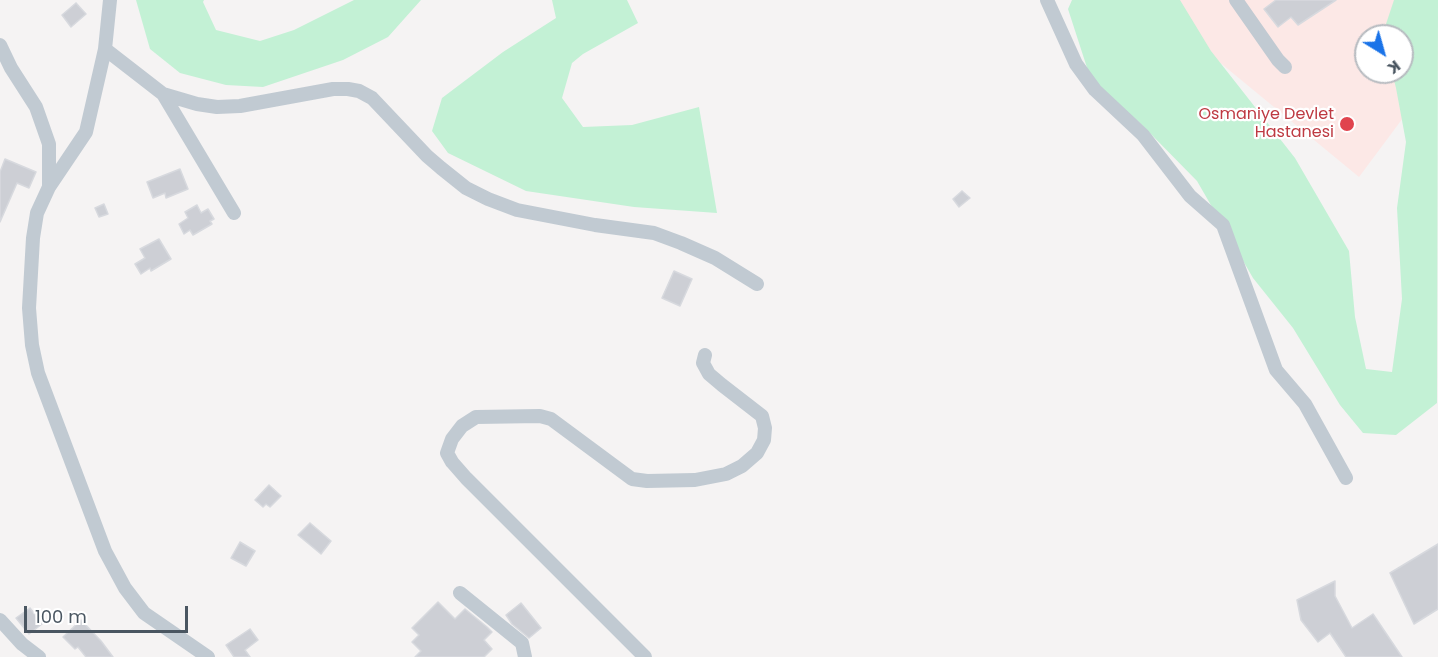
<!DOCTYPE html>
<html>
<head>
<meta charset="utf-8">
<style>
	body { margin:0 }
	#map { position:relative; width:1438px; height:657px; overflow:hidden; background:#f5f3f3; font-family:Poppins,sans-serif }
	canvas { display:block }
	.north { position:absolute; left:1354px; top:24px; width:60px; height:60px; box-sizing:border-box; background:#fff; border:2px solid #b7bbc0; border-radius:50%; rotate:143deg; font-size:16px; font-weight:700; line-height:24px; text-align:center; color:#4a5661 }
	.north::after { content:''; display:block; margin:auto; width:21px; height:27px; background:#1a73e8; clip-path:polygon(50% 0,100% 100%,50% 72%,0 100%) }
	.scale { position:absolute; left:24px; top:606px; width:164px; height:27px; box-sizing:border-box; border:3px solid #4a5661; border-top:0; padding-left:8px; font-size:18px; line-height:21px; white-space:nowrap; color:#4a5661; -webkit-text-stroke:4px #fff; paint-order:stroke }
</style>
</head>
<body>
<div id="map">
<canvas width="1438" height="657"></canvas>
<div class="north">K</div>
<div class="scale">100 m</div>
</div>
<script>
const g = document.querySelector('canvas').getContext('2d');
g.lineJoin = 'round';
function fill(path, color) { g.fillStyle = color; g.fill(path, 'evenodd'); }
const poly = rows => new Path2D(rows.map(r => 'M' + r).join(''));
function trace(path, color, width, dash) { g.strokeStyle = color; g.lineWidth = width; g.lineCap = dash ? 'butt' : 'round'; g.setLineDash(dash || []); g.stroke(path); }
function drawText(font, color, halo, rows, align = 'center') {
  g.font = font + ' Poppins,sans-serif'; g.lineWidth = 4.5; g.setLineDash([]); g.textBaseline = 'middle'; g.strokeStyle = halo; g.fillStyle = color; for (const [text, x, y, turn = 0] of rows) {
    g.save(); g.translate(x, y); g.rotate((+turn || 0) * Math.PI / 180); g.textAlign = isNaN(turn) ? turn : align; if (halo) g.strokeText(text, 0, 0); g.fillText(text, 0, 0); g.restore();
  }
}
const medical = poly([
	[1144,0,1438,0,1438,71,1359,177],
	[1366,36,1402,36,1402,72,1366,72]
]);
const green = poly([
	[136,0,204,0,203,2,216,30,260,41,294,30,354,0,421,0,388,37,343,60,263,87,226,85,180,73,150,49],
	[552,0,627,0,638,23,583,54,572,63,562,98,583,127,632,125,699,107,717,213,634,207,526,191,448,153,432,131,442,98,503,52,556,18],
	[1072,0,1180,0,1211,51,1295,158,1349,251,1355,317,1366,369,1392,372,1402,299,1397,208,1406,142,1396,88,1392,72,1402,72,1402,36,1382,36,1394,0,1438,0,1437,403,1396,435,1363,433,1340,405,1293,328,1253,278,1197,181,1142,125,1091,80,1068,9]
]);
const building = poly([
	[1276,0,1336,0,1298,25,1291,17,1278,27,1264,9,1276,0],
	[76,3,86,14,71,27,62,15,76,3],
	[5,159,36,172,29,188,17,183,0,222,0,172,5,159],
	[180,169,188,189,166,198,165,193,153,198,147,182,180,169],
	[962,191,970,198,959,207,953,199,962,191],
	[104,204,108,214,99,217,95,208,104,204],
	[197,205,201,213,208,209,214,219,210,221,212,224,193,235,190,230,184,234,179,224,188,218,185,212,197,205],
	[159,239,171,259,151,271,150,268,141,274,135,264,145,258,140,249,159,239],
	[674,271,692,279,680,306,662,298,674,271],
	[269,485,281,496,270,507,266,504,263,507,255,500,269,485],
	[310,523,331,541,321,554,298,535,310,523],
	[240,542,255,551,246,566,231,558,240,542],
	[1438,544,1438,609,1414,624,1390,573,1438,544],
	[1335,581,1335,596,1352,628,1373,614,1402,657,1346,657,1330,633,1318,642,1301,620,1297,600,1335,581],
	[438,602,455,619,465,609,487,627,492,632,484,640,492,649,484,657,415,657,421,651,412,642,419,635,412,628,438,602],
	[521,603,541,628,529,638,512,624,506,615,521,603],
	[30,608,42,624,29,634,16,618,30,608],
	[81,620,101,641,113,657,86,657,78,647,75,649,63,637,81,620],
	[250,629,258,640,245,650,250,657,234,657,226,645,250,629]
]);
const minor = poly([
	[110,0,105,49,86,132,49,187,37,213,33,238,29,308,32,345,38,373,105,551,125,588,144,613,208,657],
	[1047,0,1076,64,1095,90,1143,135,1190,196,1223,225,1276,370,1305,404,1346,478],
	[1236,0,1278,60,1285,67],
	[0,45,11,68,36,107,49,144,49,187],
	[105,49,163,94,197,104,217,107,240,106,333,89,348,89,359,91,372,98,427,156,441,168,466,188,488,199,517,210,595,225,654,233,681,243,715,258,757,284],
	[163,94,234,213],
	[460,593,522,643,525,657],
	[0,620,22,644,39,657],
	[645,657,466,478,452,462,447,453,452,439,462,426,476,417,540,416,551,419,632,479,647,481,695,480,726,474,742,466,757,453,764,440,765,428,762,416,722,385,709,374,703,363,705,355]
]);
const markers = [
	[1347,124,8,"#e0444e"]
];
const healthNames = [
	["Osmaniye Devlet",1334,115],
	["Hastanesi",1334,133]
];
fill(medical, '#fce8e6');
fill(green, '#c3f1d5');
fill(building, '#cdcfd5');
trace(building, '#d7d9de', 1.5);
trace(minor, '#c1cad2', 14);
for (const [x, y, r, color] of markers) { const dot = new Path2D(); dot.arc(x, y, r, 0, 2 * Math.PI); g.fillStyle = color; g.fill(dot); trace(dot, '#fff', 2); }
drawText('16px', '#be3a42', '#fff', healthNames, 'right');
</script>
</body>
</html>
